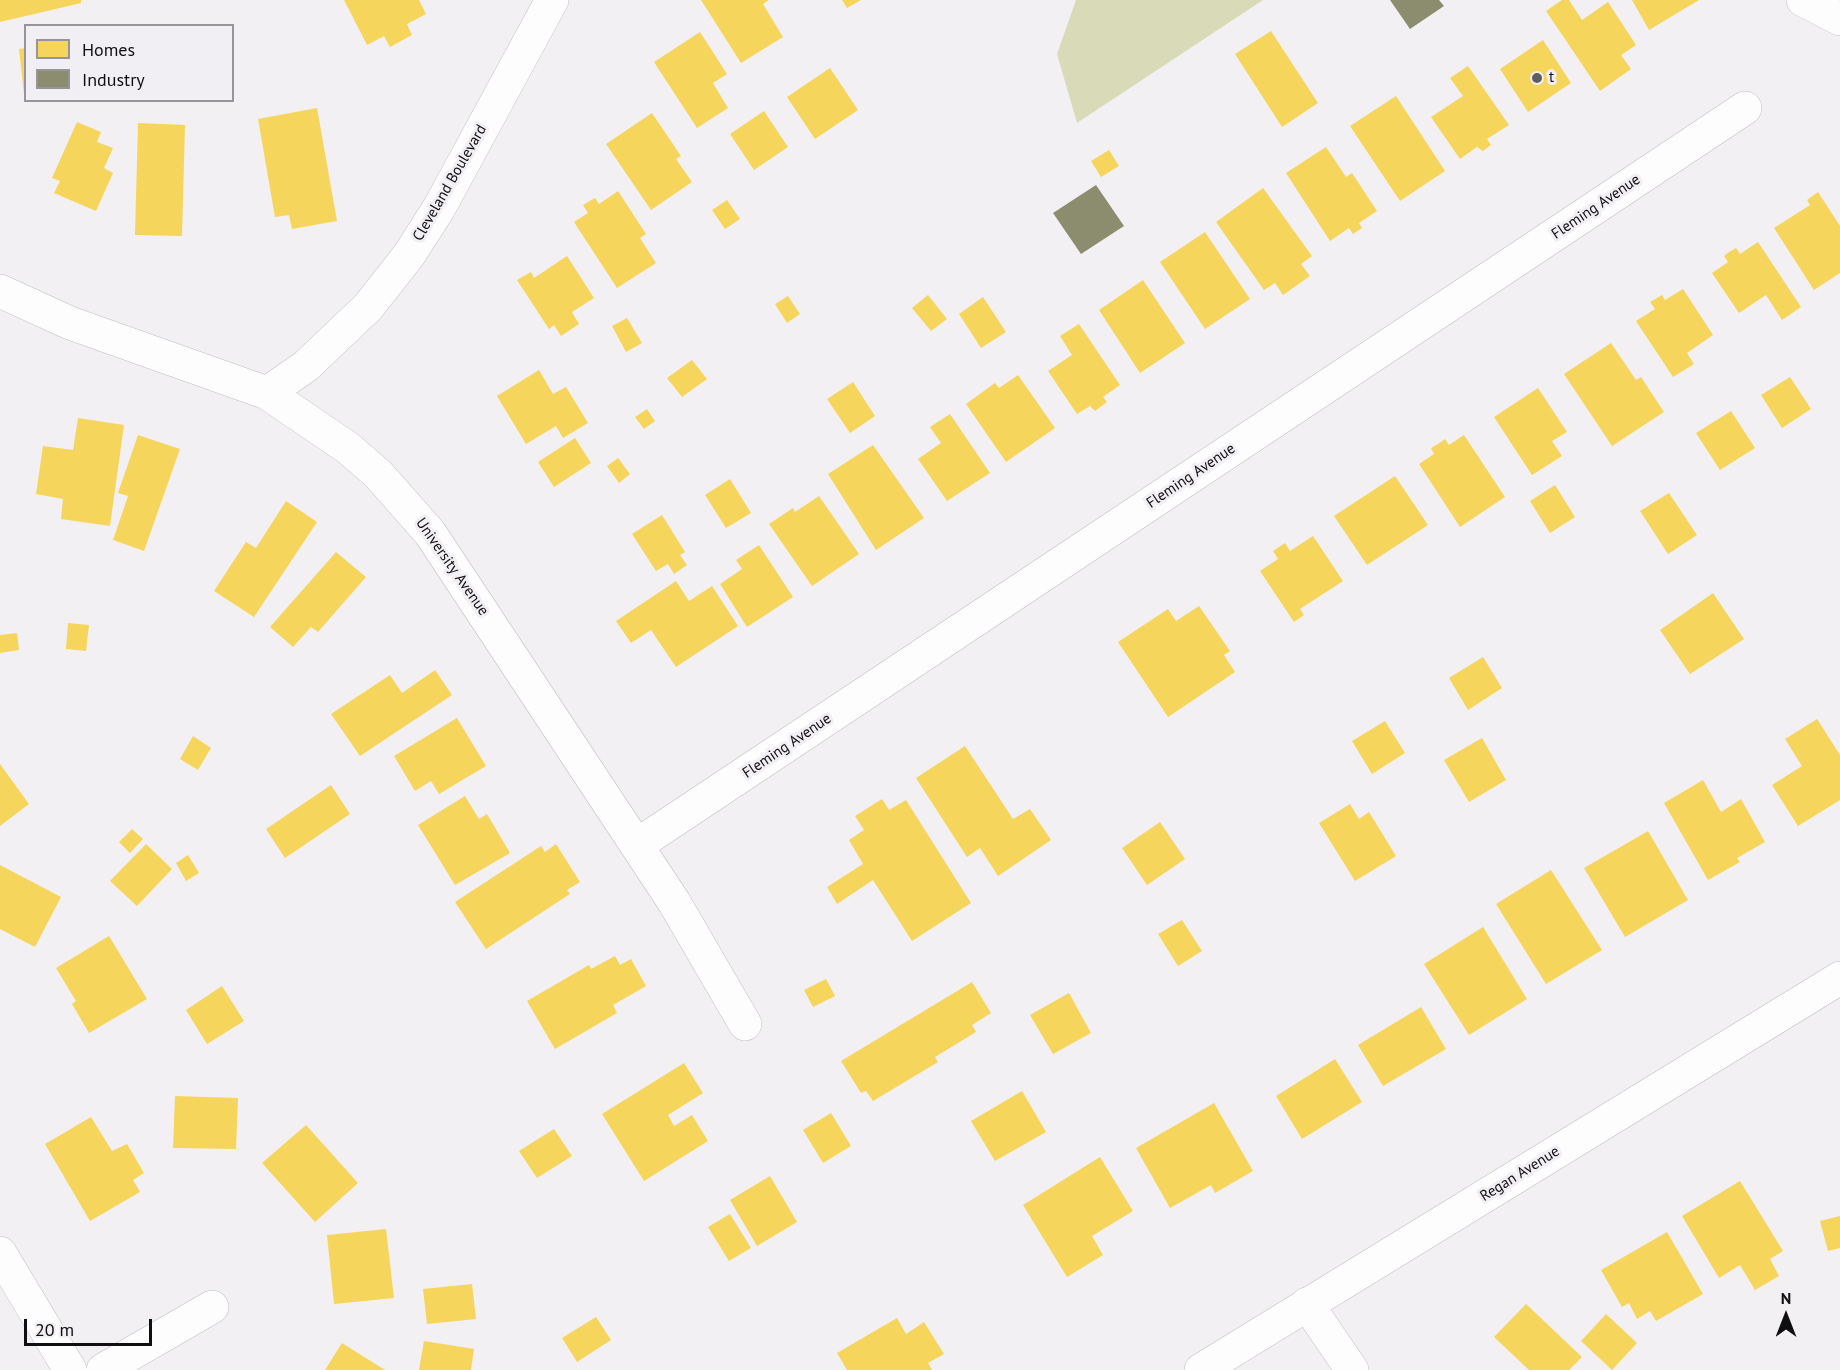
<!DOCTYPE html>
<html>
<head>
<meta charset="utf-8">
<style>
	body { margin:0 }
	#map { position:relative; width:1840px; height:1370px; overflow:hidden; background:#f2f0f3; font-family:"PT Sans",sans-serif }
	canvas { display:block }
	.legend { position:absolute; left:24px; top:24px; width:210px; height:78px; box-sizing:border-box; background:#f2eff4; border:2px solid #979599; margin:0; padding:8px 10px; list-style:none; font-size:18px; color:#0f0e10 }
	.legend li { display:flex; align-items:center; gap:12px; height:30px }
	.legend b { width:30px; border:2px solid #979599 }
	.north { position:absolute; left:1756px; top:1286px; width:60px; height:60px; -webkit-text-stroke:4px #f2eff4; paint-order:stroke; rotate:0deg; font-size:16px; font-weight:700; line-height:24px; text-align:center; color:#0f0e10 }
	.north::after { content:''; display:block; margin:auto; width:21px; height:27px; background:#0f0e10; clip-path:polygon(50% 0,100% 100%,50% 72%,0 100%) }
	.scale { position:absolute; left:24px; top:1319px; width:128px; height:27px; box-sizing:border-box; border:3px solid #0f0e10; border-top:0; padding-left:8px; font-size:18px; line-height:21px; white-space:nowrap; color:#0f0e10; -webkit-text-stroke:4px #f2eff4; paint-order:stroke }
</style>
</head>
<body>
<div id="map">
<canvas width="1840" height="1370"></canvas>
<ul class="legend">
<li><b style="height:16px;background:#f6d55c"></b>Homes</li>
<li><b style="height:16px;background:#8c8c6e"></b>Industry</li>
</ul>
<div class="north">N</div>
<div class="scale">20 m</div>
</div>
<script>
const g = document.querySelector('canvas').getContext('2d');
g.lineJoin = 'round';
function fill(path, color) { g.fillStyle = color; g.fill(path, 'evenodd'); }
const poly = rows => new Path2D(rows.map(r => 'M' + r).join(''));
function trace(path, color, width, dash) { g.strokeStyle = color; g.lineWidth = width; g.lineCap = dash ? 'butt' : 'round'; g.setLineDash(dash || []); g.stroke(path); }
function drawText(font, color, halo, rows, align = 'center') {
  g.font = font + ' "PT Sans",sans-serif'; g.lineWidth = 6; g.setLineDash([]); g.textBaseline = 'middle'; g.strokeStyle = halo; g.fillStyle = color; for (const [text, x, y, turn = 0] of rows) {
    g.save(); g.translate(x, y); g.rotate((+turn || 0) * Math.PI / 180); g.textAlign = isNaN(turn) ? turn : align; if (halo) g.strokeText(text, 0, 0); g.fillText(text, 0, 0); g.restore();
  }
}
const green = poly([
	[1076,0,1263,0,1077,123,1057,54]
]);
const homes = poly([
	[0,0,81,0,81,3,0,22],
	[344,0,419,0,426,14,407,24,412,35,390,47,384,36,367,45],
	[701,0,769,0,763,4,783,37,741,63],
	[842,0,861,0,847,8],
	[1562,0,1569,0,1582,20,1608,2,1636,45,1621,55,1631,69,1600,91,1546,11],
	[1632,0,1699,0,1649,30],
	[1271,31,1318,103,1282,127,1235,54],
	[700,32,727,74,713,83,728,108,697,128,654,62],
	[1543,40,1571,83,1528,112,1500,69],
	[26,48,26,94,24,94,19,49],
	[1468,66,1509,125,1487,139,1491,145,1483,151,1477,147,1460,159,1431,117,1463,96,1450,78],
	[830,68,858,110,815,139,787,97],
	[1396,96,1445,171,1400,201,1350,126],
	[317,108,337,221,292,229,289,215,275,217,258,119],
	[764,111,788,147,754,170,730,134],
	[652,113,681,156,676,159,692,182,651,210,606,144],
	[77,122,101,132,97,142,113,148,104,168,113,173,96,211,54,193,60,181,52,178],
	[138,123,185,125,182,236,135,235],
	[1326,147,1346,177,1352,173,1377,211,1359,223,1362,228,1353,234,1349,228,1330,241,1286,173],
	[1109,150,1119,166,1101,177,1091,161],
	[1263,188,1312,256,1301,264,1310,276,1283,295,1275,283,1264,290,1216,222],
	[618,191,646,234,640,238,656,263,617,288,574,222,588,213,583,205,595,198,599,204],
	[1818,192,1840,226,1840,273,1814,290,1774,228,1810,205,1807,200],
	[727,200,740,219,725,229,712,210],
	[1205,232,1250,299,1205,329,1160,262],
	[1758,242,1801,307,1782,320,1766,295,1739,313,1712,273,1728,262,1724,256,1729,252,1736,248,1740,254],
	[567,256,594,298,572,312,579,324,561,336,554,325,549,329,517,280,531,272,534,278],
	[1143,280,1185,343,1140,373,1099,310],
	[1683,289,1713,335,1687,353,1694,364,1673,377,1636,321,1655,309,1650,302,1655,299,1662,295,1665,300],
	[928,295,947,319,931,331,912,308],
	[788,296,800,314,787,323,775,304],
	[983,297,1006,332,981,348,959,314],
	[627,318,642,343,626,352,612,326],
	[1079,324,1120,385,1103,397,1107,402,1095,411,1090,406,1077,414,1048,371,1072,355,1060,336],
	[1611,343,1636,380,1641,377,1664,412,1612,446,1564,374],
	[692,360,707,379,682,397,667,378],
	[539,370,553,394,566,387,588,423,563,438,556,426,526,444,497,396],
	[1018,375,1055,428,1006,462,966,404,995,383,999,388],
	[1790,377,1811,409,1782,428,1761,395],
	[853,382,875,416,850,433,827,399],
	[1538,388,1567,432,1552,441,1562,456,1532,475,1494,417],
	[647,409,655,421,644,429,635,417],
	[1731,411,1755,448,1720,470,1696,433],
	[950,414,990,473,947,501,918,459,941,443,930,427],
	[78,418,124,425,110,526,61,519,63,499,36,494,43,446,73,450],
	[138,435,180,449,144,551,113,540,128,496,118,493],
	[1464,435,1505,497,1460,527,1419,464,1434,454,1431,448,1438,444,1445,439,1449,445],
	[575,438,591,463,554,487,538,462],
	[873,445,924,518,876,550,828,474],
	[618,458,630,474,619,483,607,466],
	[1395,476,1428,525,1367,565,1334,516],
	[730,479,751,513,726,528,705,495],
	[1555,485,1575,517,1550,533,1530,501],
	[1669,493,1697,535,1668,554,1640,511],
	[819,496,859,554,812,586,769,524,793,508,795,512],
	[286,501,317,522,254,617,214,591,246,542,256,548],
	[662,515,685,552,680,555,687,565,674,574,668,564,656,571,632,534],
	[1313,536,1343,581,1300,609,1304,615,1294,622,1260,571,1278,559,1273,551,1285,543,1290,551],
	[759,545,793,597,747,627,720,584,742,569,736,560],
	[336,552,366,577,318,632,311,627,293,647,270,627],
	[676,581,689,601,712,586,738,626,676,667,651,630,631,643,616,621],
	[1713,593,1744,639,1690,674,1660,630],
	[1199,606,1230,651,1224,655,1235,672,1168,717,1118,642,1168,609,1176,621],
	[68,623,89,625,86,651,66,649],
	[17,633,19,650,0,653,0,635],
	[1483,657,1502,688,1468,710,1449,678],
	[435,670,452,695,360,756,331,714,390,675,402,693],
	[457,718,486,766,439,794,431,781,415,791,394,756],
	[1817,719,1840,755,1840,800,1798,826,1772,785,1802,766,1785,739],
	[1385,721,1405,753,1372,774,1352,741],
	[193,736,211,748,198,770,180,759],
	[1482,738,1506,780,1469,802,1444,760],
	[965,746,1013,819,1030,809,1051,840,998,876,980,848,967,857,916,778],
	[0,764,29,804,0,826],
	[1703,780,1721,812,1741,799,1765,842,1737,858,1740,862,1708,880,1664,803],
	[331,785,350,814,285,858,266,829],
	[465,796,479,819,487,814,510,853,455,885,418,825],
	[882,799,889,810,906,800,971,903,912,941,873,880,837,904,827,887,863,864,849,840,864,830,855,816],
	[1350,804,1359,819,1369,812,1396,856,1355,881,1319,823],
	[1160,822,1185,859,1147,885,1122,848],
	[132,829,143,839,130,853,119,842],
	[1648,831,1688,900,1625,937,1584,868],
	[146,844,172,869,137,906,110,881],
	[556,844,580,882,567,890,570,894,486,949,455,902,541,846,545,852],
	[188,855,199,873,186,881,176,863],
	[0,865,61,897,35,947,0,929],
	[1551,870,1602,950,1546,984,1496,904],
	[1182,920,1202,951,1178,966,1158,934],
	[1483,927,1527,999,1469,1035,1424,964],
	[109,936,147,999,89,1033,72,1004,76,1001,56,968],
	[615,956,620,965,631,959,646,986,613,1005,617,1013,555,1049,527,1001,589,965,591,969],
	[826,979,835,996,813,1007,804,990],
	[972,982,991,1013,972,1025,976,1032,935,1057,938,1062,873,1101,866,1091,861,1093,841,1061],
	[222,986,244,1021,207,1044,186,1010],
	[1069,993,1091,1033,1053,1054,1030,1015],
	[1421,1007,1446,1049,1383,1086,1358,1045],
	[1335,1059,1362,1102,1302,1139,1276,1096],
	[684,1063,703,1093,668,1115,674,1126,692,1115,708,1141,644,1181,602,1114],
	[1022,1091,1046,1132,995,1161,971,1121],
	[175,1096,238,1098,236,1149,173,1148],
	[1214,1103,1253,1171,1215,1193,1211,1185,1170,1208,1136,1148],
	[831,1113,851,1146,823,1163,803,1130],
	[91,1117,112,1151,127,1144,144,1173,133,1180,140,1192,90,1221,45,1144],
	[306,1125,358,1183,315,1222,262,1163],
	[554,1129,572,1156,537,1178,519,1151],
	[1100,1157,1133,1211,1092,1236,1103,1255,1067,1277,1023,1205],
	[770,1176,797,1222,757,1246,730,1200],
	[1740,1181,1783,1251,1770,1259,1779,1276,1755,1290,1740,1265,1719,1278,1682,1216],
	[730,1214,751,1248,729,1261,708,1227],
	[1840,1216,1840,1248,1828,1251,1820,1221],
	[386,1229,394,1298,334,1304,327,1235],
	[1667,1232,1703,1294,1656,1321,1650,1311,1637,1319,1629,1303,1622,1307,1601,1270],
	[472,1284,476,1319,427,1324,423,1289],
	[1526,1304,1582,1357,1569,1370,1529,1370,1494,1337],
	[1606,1314,1637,1343,1612,1370,1581,1341],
	[596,1317,611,1340,577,1362,562,1338],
	[897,1318,906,1334,924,1322,944,1354,928,1363,932,1370,847,1370,837,1353],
	[424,1341,474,1349,471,1370,419,1370],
	[342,1343,385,1370,325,1370]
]);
const industry = poly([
	[1390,0,1439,0,1444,6,1410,29],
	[1096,185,1124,226,1081,254,1053,213]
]);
const minor = poly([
	[1803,0,1840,19],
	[0,291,70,323,267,393,348,448,378,474,430,533,674,902,745,1024],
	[267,393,306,366,368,307,409,255,439,208,552,0],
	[637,845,1745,108],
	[0,1253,70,1370],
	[1307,1304,1352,1370],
	[103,1370,212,1307],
	[1201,1370,1840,978]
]);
const markers = [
	[1537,78,6,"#5e5d5f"]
];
const poiNames = [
	["t",1549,78]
];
const streetNames = [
	["Cleveland Boulevard",450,183,-60],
	["Fleming Avenue",1596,207,-34],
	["Fleming Avenue",1191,476,-34],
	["University Avenue",452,567,55],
	["Fleming Avenue",787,746,-34],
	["Regan Avenue",1520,1174,-32]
];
fill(green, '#d9dbb8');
fill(homes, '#f6d55c');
fill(industry, '#8c8c6e');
trace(minor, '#bfbec0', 34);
trace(minor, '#fdfdfd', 33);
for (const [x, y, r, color] of markers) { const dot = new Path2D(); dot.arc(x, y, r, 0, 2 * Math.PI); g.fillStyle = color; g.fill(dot); trace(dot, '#f2eff4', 2); }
drawText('15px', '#0f0e10', '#f2eff4', poiNames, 'left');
drawText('15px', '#0f0e10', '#f2eff4', streetNames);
</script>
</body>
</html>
